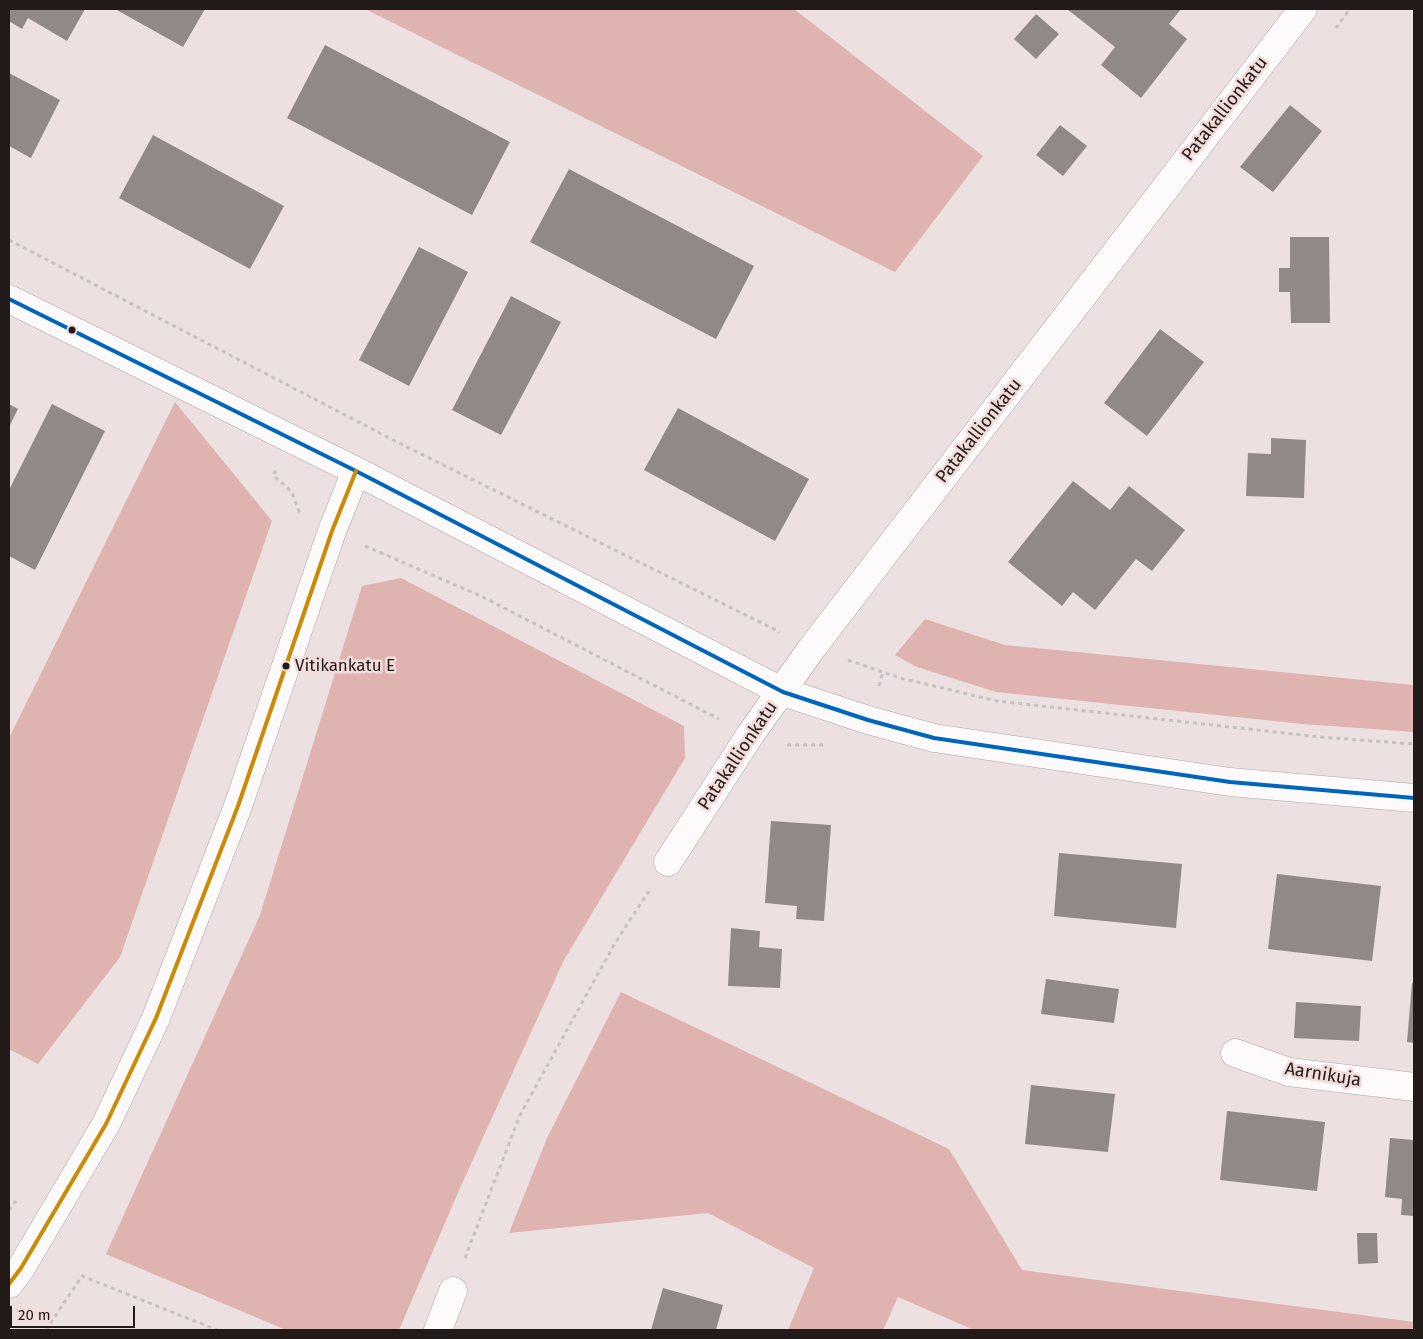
<!DOCTYPE html>
<html>
<head>
<meta charset="utf-8">
<style>
	body { margin:0 }
	#map { position:relative; width:1423px; height:1339px; overflow:hidden; background:#ece0e0; font-family:"Fira Sans",sans-serif }
	canvas { display:block }
	.frame { position:absolute; inset:0; border:10px solid #211a19; pointer-events:none }
	.scale { position:absolute; left:10px; top:1306px; width:125px; height:22px; box-sizing:border-box; border:2px solid #211a19; border-top:0; padding-left:6px; font-size:15px; line-height:18px; white-space:nowrap; color:#211a19; -webkit-text-stroke:4px #f2dcda; paint-order:stroke }
</style>
</head>
<body>
<div id="map">
<canvas width="1423" height="1339"></canvas>
<div class="frame"></div>
<div class="scale">20 m</div>
</div>
<script>
const g = document.querySelector('canvas').getContext('2d');
g.lineJoin = 'round';
function fill(path, color) { g.fillStyle = color; g.fill(path, 'evenodd'); }
const poly = rows => new Path2D(rows.map(r => 'M' + r).join(''));
function trace(path, color, width, dash) { g.strokeStyle = color; g.lineWidth = width; g.lineCap = dash ? 'butt' : 'round'; g.setLineDash(dash || []); g.stroke(path); }
function drawText(font, color, halo, rows, align = 'center') {
  g.font = font + ' "Fira Sans",sans-serif'; g.lineWidth = 5; g.setLineDash([]); g.textBaseline = 'middle'; g.strokeStyle = halo; g.fillStyle = color; for (const [text, x, y, turn = 0] of rows) {
    g.save(); g.translate(x, y); g.rotate((+turn || 0) * Math.PI / 180); g.textAlign = isNaN(turn) ? turn : align; if (halo) g.strokeText(text, 0, 0); g.fillText(text, 0, 0); g.restore();
  }
}
const forest = poly([
	[365,9,794,9,983,156,895,272],
	[175,402,272,521,120,957,38,1064,9,1049,9,738],
	[401,578,684,726,685,758,564,960,460,1188,399,1330,286,1330,106,1254,260,915,362,586],
	[925,619,1005,645,1414,685,1414,732,1303,724,996,692,917,667,895,655],
	[621,992,949,1149,1022,1270,1414,1322,1414,1330,974,1330,898,1297,883,1330,788,1330,814,1268,708,1213,509,1233,547,1138]
]);
const building = poly([
	[9,9,85,9,67,41,28,18,22,29,9,21],
	[115,9,205,9,183,47],
	[1067,9,1181,9,1169,24,1187,39,1141,98,1101,65,1115,47],
	[1036,14,1059,34,1036,59,1014,39],
	[325,45,510,142,472,215,287,118],
	[9,73,60,100,31,158,9,146],
	[1290,105,1322,131,1273,192,1240,167],
	[1060,125,1087,146,1063,176,1036,155],
	[153,135,284,206,250,269,119,198],
	[569,169,754,266,716,339,530,242],
	[1290,237,1329,237,1330,323,1291,323,1290,292,1279,292,1279,268,1290,268],
	[419,247,468,272,409,386,359,360],
	[511,296,561,322,501,435,452,410],
	[1160,329,1204,362,1147,436,1104,403],
	[9,404,18,409,9,427],
	[52,404,105,431,35,570,9,556,9,490],
	[678,408,809,479,775,541,644,470],
	[1271,438,1306,440,1304,498,1246,496,1248,453,1271,454],
	[1073,481,1110,510,1129,486,1185,530,1152,571,1136,559,1095,610,1073,592,1062,606,1008,562],
	[771,821,831,825,824,921,796,919,797,906,765,903],
	[1059,853,1182,864,1176,928,1054,916],
	[1277,874,1381,886,1372,961,1268,949],
	[731,928,760,931,759,947,782,949,780,988,728,986],
	[1046,979,1119,989,1114,1023,1041,1014],
	[1412,983,1414,984,1414,1043,1407,1042],
	[1296,1002,1361,1006,1359,1041,1294,1038],
	[1031,1085,1115,1094,1108,1152,1025,1144],
	[1227,1111,1325,1122,1317,1191,1220,1180],
	[1390,1138,1414,1140,1414,1216,1401,1215,1402,1199,1385,1197],
	[1357,1233,1377,1233,1378,1263,1358,1264],
	[663,1288,723,1305,716,1330,651,1330]
]);
const path = poly([
	[1336,28,1350,9],
	[9,240,395,441,780,632],
	[276,471,273,475,292,492,300,514],
	[365,546,481,596,719,719],
	[848,660,900,678,997,701,1320,737,1414,744],
	[879,686,883,672],
	[787,745,823,745],
	[9,1210,16,1201],
	[465,1258,520,1115,615,943,649,891],
	[46,1330,82,1276,217,1330]
]);
const minor = poly([
	[356,471,783,692,868,720,934,738,1230,782,1414,798],
	[668,862,750,735,812,648,1303,9],
	[1235,1053,1289,1072,1414,1087],
	[438,1330,453,1291]
]);
const tertiary = poly([
	[9,299,356,471,332,531,238,806,156,1018,106,1124,21,1268,9,1284]
]);
const bus1 = poly([
	[9,299,356,471,783,692,868,720,934,738,1230,782,1414,798]
]);
const bus2 = poly([
	[9,1284,21,1268,106,1124,156,1018,238,806,332,531,356,471]
]);
const markers = [
	[72,330,4.5,"#211a19"],
	[286,666,4.5,"#211a19"]
];
const busNames = [
	["Vitikankatu E",295,666]
];
const streetNames = [
	["Patakallionkatu",1225,109,-52],
	["Patakallionkatu",979,431,-52],
	["Patakallionkatu",738,756,-56],
	["Aarnikuja",1323,1075,9]
];
fill(forest, '#dfb3b0');
fill(building, '#918988');
trace(minor, '#aea5a5', 29);
trace(tertiary, '#aea5a5', 29);
trace(path, '#c6c2c1', 3, [4, 4]);
trace(minor, '#fcfafa', 28);
trace(tertiary, '#fcfafa', 28);
trace(bus1, '#0065bd', 4);
trace(bus2, '#cc8a05', 4);
for (const [x, y, r, color] of markers) { const dot = new Path2D(); dot.arc(x, y, r, 0, 2 * Math.PI); g.fillStyle = color; g.fill(dot); trace(dot, '#f2dcda', 2); }
drawText('17px', '#211a19', '#f2dcda', busNames, 'left');
drawText('18px', '#211a19', '#f2dcda', streetNames);
</script>
</body>
</html>
